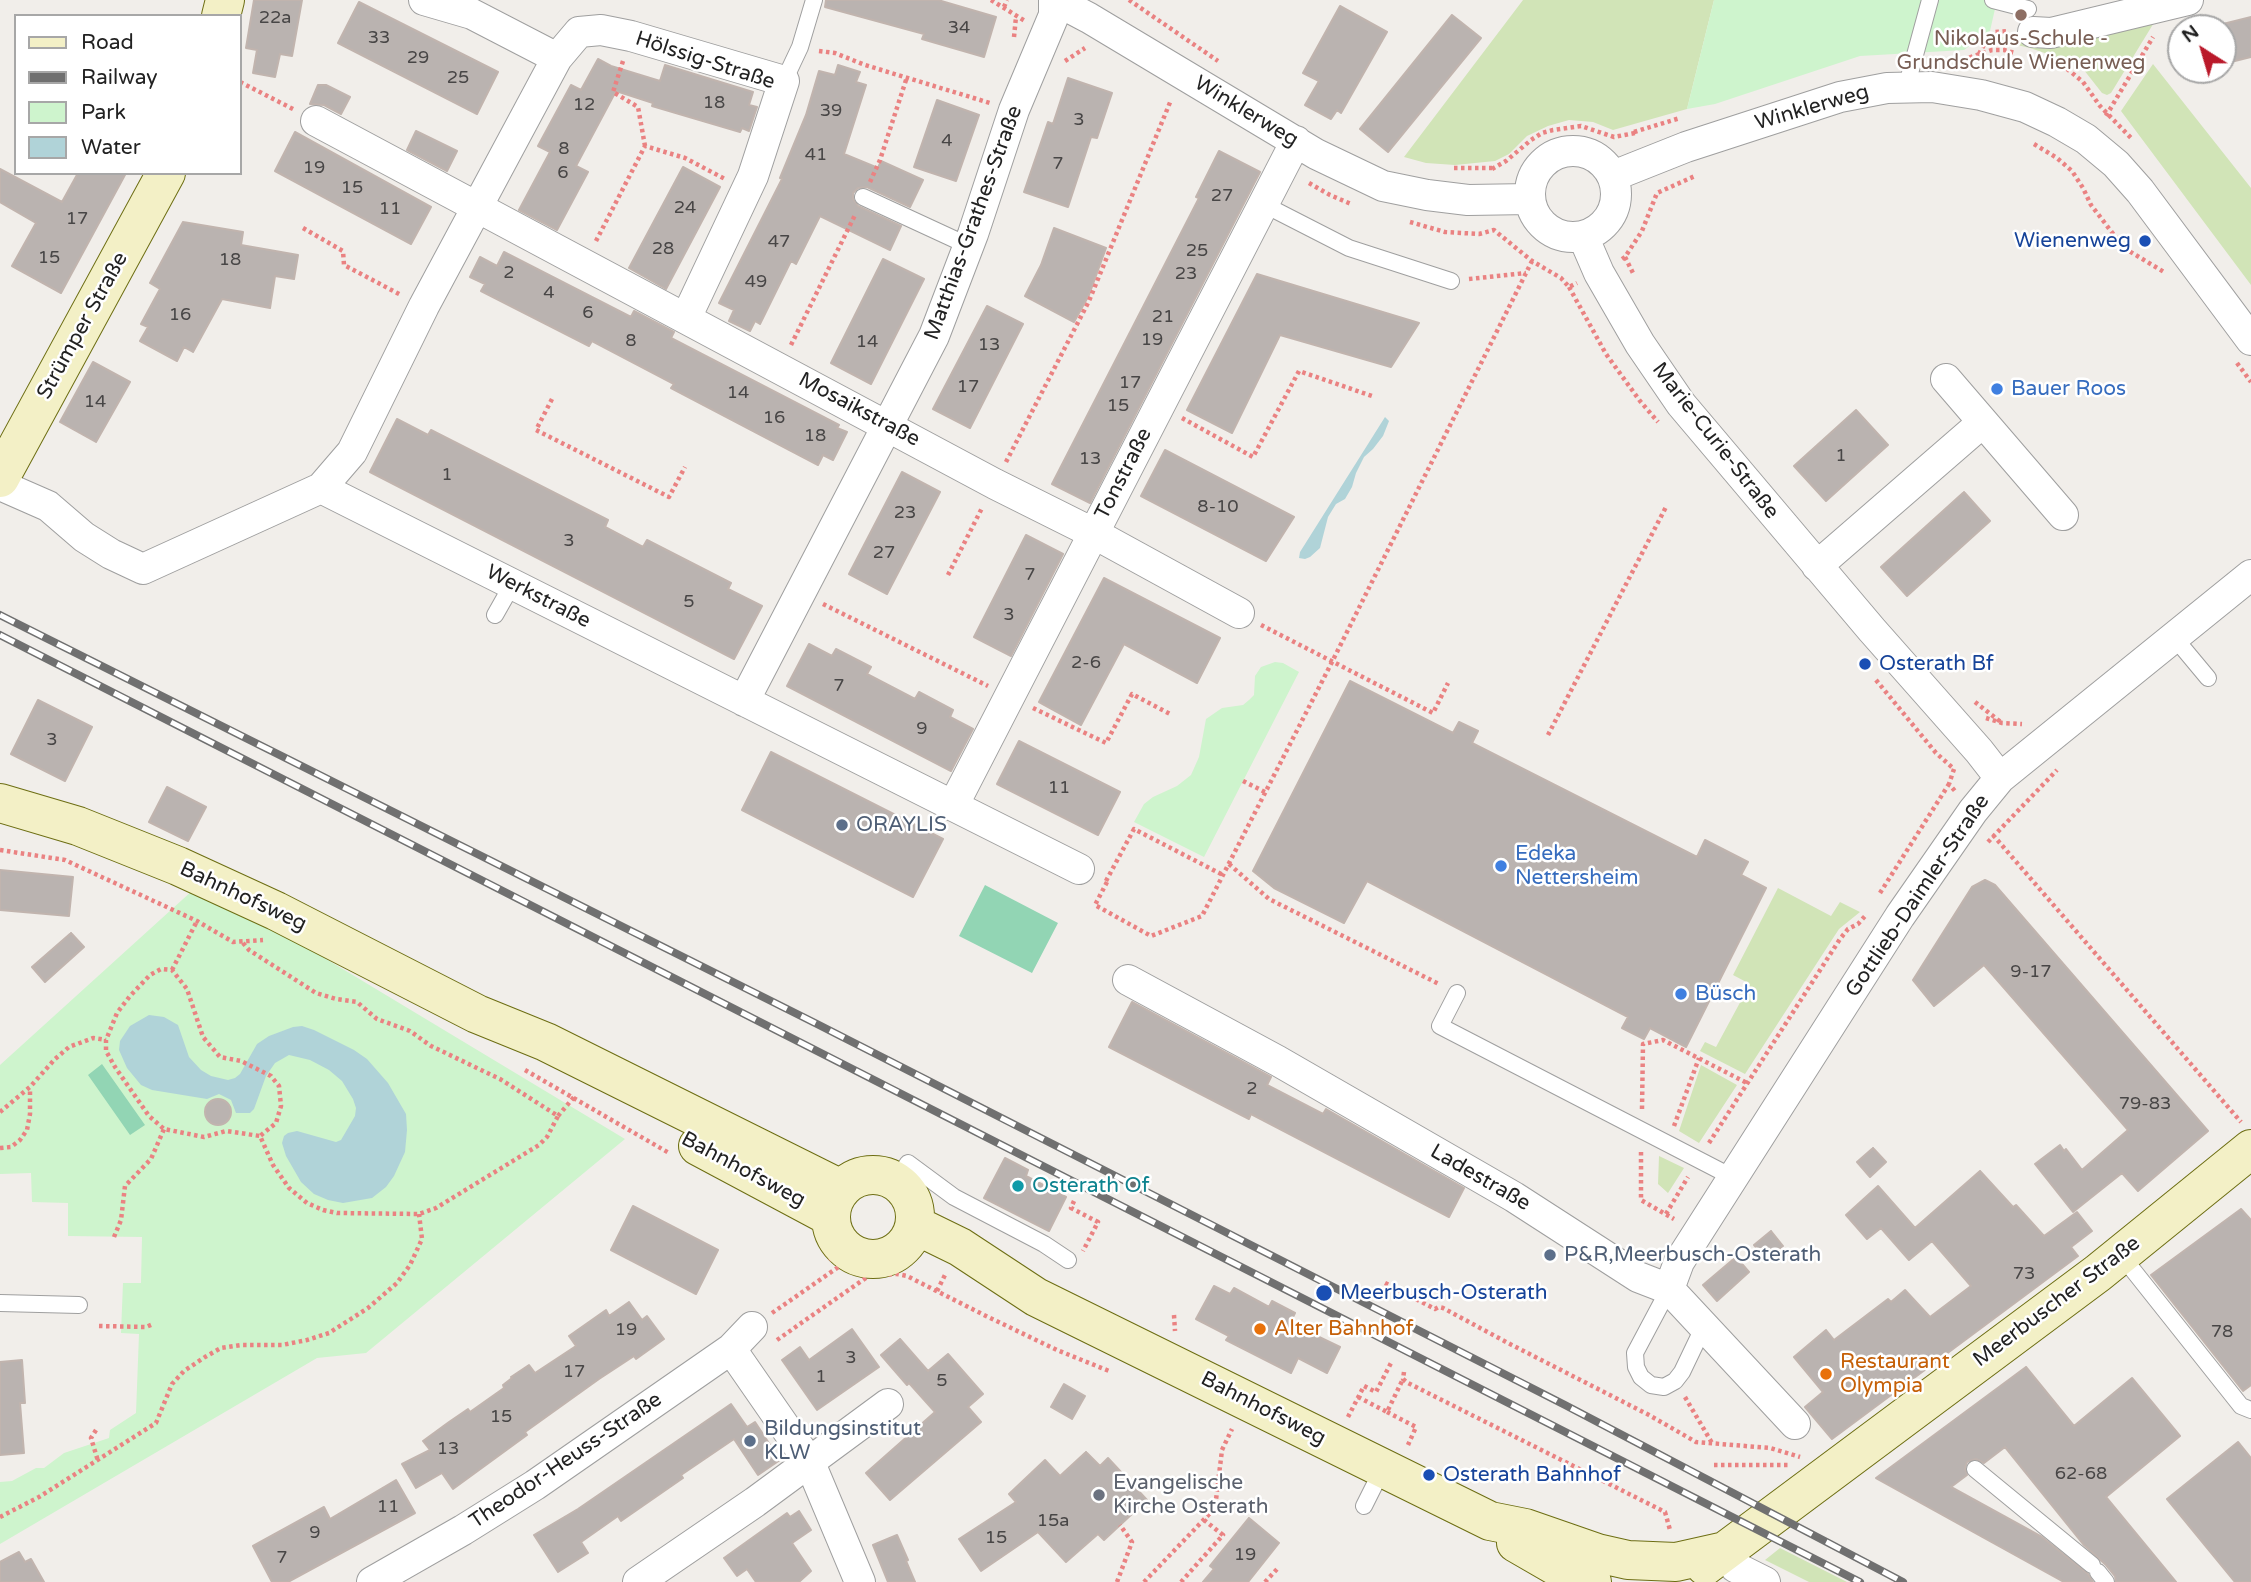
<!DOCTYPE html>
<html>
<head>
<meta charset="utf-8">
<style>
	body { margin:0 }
	#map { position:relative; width:2251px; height:1582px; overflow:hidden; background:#f1eeea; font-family:"Varela Round",sans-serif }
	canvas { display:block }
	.legend { position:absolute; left:14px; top:14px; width:228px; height:161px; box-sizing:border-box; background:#fff; border:2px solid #a7a7a7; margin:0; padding:9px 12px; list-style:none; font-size:21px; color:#222 }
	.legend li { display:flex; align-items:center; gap:14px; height:35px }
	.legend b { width:35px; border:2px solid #a7a7a7 }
	.north { position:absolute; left:2167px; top:14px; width:70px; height:70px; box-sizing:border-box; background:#fff; border:2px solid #a7a7a7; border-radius:50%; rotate:323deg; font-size:19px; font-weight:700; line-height:28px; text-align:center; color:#222 }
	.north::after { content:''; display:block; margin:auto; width:24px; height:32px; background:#ba192a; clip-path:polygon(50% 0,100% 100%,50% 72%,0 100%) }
</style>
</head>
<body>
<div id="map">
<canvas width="2251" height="1582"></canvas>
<ul class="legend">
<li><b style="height:9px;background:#f3f0c6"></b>Road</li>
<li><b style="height:9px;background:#707070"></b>Railway</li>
<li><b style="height:19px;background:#cef4cd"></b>Park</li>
<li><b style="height:19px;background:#b0d3d8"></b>Water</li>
</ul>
<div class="north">N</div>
</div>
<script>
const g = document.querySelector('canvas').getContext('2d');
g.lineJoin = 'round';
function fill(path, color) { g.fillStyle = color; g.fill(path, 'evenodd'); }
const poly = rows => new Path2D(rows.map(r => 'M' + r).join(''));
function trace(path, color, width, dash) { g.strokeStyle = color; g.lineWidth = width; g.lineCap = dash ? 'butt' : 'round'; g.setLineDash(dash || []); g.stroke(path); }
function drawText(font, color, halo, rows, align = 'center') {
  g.font = font + ' "Varela Round",sans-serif'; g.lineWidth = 5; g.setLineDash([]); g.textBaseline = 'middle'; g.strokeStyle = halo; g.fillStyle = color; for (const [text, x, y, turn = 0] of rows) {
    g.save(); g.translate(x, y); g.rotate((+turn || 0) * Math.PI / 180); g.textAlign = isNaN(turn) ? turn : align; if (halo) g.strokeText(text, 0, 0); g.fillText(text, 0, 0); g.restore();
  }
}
const grass = poly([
	[1523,0,1714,0,1687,109,1613,130,1593,122,1569,120,1548,126,1527,136,1509,154,1495,161,1455,165,1426,163,1404,157],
	[2155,21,2111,93,2107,95,2102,93,2080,65,2030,48,2004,42,2001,38,2009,34,2014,34,2045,47],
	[2153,64,2251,188,2251,285,2121,111],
	[1778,888,1831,916,1840,902,1860,912,1839,929,1745,1074,1700,1051,1705,1042,1716,1047,1750,984,1733,975],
	[1701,1065,1737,1085,1699,1143,1679,1131],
	[1659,1156,1684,1168,1668,1193,1658,1184],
	[1780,1548,1847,1582,1809,1582,1765,1560]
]);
const park = poly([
	[1714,0,1997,0,1990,31,1964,50,1860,56,1715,104,1687,109],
	[1275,662,1283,663,1299,672,1204,857,1134,822,1144,804,1153,797,1177,786,1191,775,1199,757,1206,719,1222,708,1243,705,1249,700,1254,695,1255,676,1261,667],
	[193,890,273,927,625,1139,366,1353,317,1358,0,1544,0,1482,12,1481,36,1468,44,1468,64,1453,109,1438,110,1430,136,1413,139,1334,121,1333,123,1283,141,1283,142,1237,68,1236,68,1203,32,1202,31,1173,0,1174,0,1065]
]);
const pitch = poly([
	[985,885,1058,923,1032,973,959,936],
	[102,1064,145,1125,130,1135,88,1075]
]);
const water = poly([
	[1385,417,1389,421,1383,436,1373,449,1364,457,1356,473,1352,487,1345,499,1336,504,1328,517,1320,548,1310,557,1305,559,1299,558,1300,552],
	[149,1015,164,1017,178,1025,189,1057,201,1070,211,1076,228,1080,235,1078,240,1074,257,1044,269,1036,293,1027,302,1026,314,1030,354,1050,367,1059,388,1083,406,1114,407,1130,405,1152,394,1176,386,1187,372,1198,343,1203,328,1200,314,1194,301,1182,286,1156,282,1143,284,1136,288,1133,297,1131,336,1142,341,1140,355,1116,356,1108,353,1099,342,1081,329,1070,310,1060,289,1055,275,1063,266,1076,254,1109,250,1113,236,1113,231,1100,219,1094,207,1099,152,1090,141,1085,127,1068,119,1050,120,1041,130,1026]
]);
const building = poly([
	[254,0,302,0,292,56,280,54,275,77,253,73,257,50,246,48,254,0],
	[826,0,938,0,996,17,984,57,922,39,924,34,825,7,826,0],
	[359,2,498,72,477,114,338,43,359,2],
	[1340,6,1387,32,1341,113,1337,110,1331,119,1305,105,1319,81,1303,73,1340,6],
	[1452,15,1481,38,1388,152,1360,129,1452,15],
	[2251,17,2251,57,2223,64,2223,24,2251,17],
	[598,59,611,66,660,81,665,65,753,92,749,105,757,107,749,131,742,128,740,132,652,106,653,103,616,91,576,166,588,172,557,230,519,210,550,152,538,146,571,85,581,90,598,59],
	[838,65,860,72,856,82,866,85,844,154,878,168,881,161,923,180,910,207,867,187,858,188,853,193,853,199,858,206,901,226,890,250,820,216,796,264,791,261,760,324,755,321,750,331,729,321,734,310,719,303,782,179,780,178,806,115,819,71,835,75,838,65],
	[1068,78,1112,93,1097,138,1091,137,1068,207,1024,192,1048,122,1053,124,1068,78],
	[318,85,326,85,350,97,341,114,324,105,310,104,318,85],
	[937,100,979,115,956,181,914,167,937,100],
	[416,131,457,151,447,171,407,150,416,131],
	[295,132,431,207,411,244,275,171,295,132],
	[1219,151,1260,172,1090,503,1052,484,1199,198,1196,197,1219,151],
	[683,167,720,187,666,289,629,268,683,167],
	[0,169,62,202,78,173,126,173,61,293,12,266,36,223,0,202,0,169],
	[183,222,243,232,241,245,298,255,294,279,275,276,270,308,222,299,193,352,184,347,177,361,140,341,148,327,141,324,160,289,150,283,183,222],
	[1054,228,1106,248,1089,295,1074,322,1025,296,1041,265,1054,228],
	[504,252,631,317,634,311,674,332,671,338,839,425,837,428,847,432,833,460,823,455,818,465,671,388,674,384,592,341,589,346,481,291,485,284,470,277,480,257,497,266,504,252],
	[883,259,924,279,871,384,831,363,883,259],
	[1257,274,1419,323,1391,367,1280,335,1232,433,1187,410,1257,274],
	[987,306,1023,324,970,428,933,409,987,306],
	[93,362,130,382,96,442,60,422,93,362],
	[1856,410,1888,445,1826,501,1794,466,1856,410],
	[397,419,428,435,431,430,608,520,605,527,643,547,647,540,731,583,728,589,762,606,734,659,370,472,397,419],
	[1165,450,1294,517,1266,561,1141,496,1165,450],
	[902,472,940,492,887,594,849,574,902,472],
	[1964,492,1990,521,1907,596,1881,567,1964,492],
	[1026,535,1063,554,1011,656,974,637,1026,535],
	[1104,578,1220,638,1197,683,1124,644,1081,725,1039,702,1104,578],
	[809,644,832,656,836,649,871,667,867,674,915,699,919,692,953,710,950,717,973,729,951,771,787,686,809,644],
	[1350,681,1453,733,1459,722,1478,731,1472,743,1697,857,1705,840,1748,862,1741,875,1766,888,1686,1047,1650,1028,1644,1039,1622,1028,1628,1017,1367,881,1344,923,1274,888,1253,871,1350,681],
	[38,700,92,727,65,781,11,754,38,700],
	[1019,741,1120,792,1098,835,997,784,1019,741],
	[771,752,943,839,913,897,742,810,771,752],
	[167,787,206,807,188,841,149,822,167,787],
	[0,870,73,877,69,916,0,910,0,870],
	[1985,880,1995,885,2208,1131,2138,1191,2122,1173,2073,1212,2035,1164,2060,1145,2064,1151,2066,1149,2082,1170,2128,1130,1984,965,1934,1006,1913,980,1972,887,1985,880],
	[71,933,84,947,45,982,32,967,71,933],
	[1132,1002,1271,1077,1267,1085,1323,1114,1326,1109,1464,1188,1449,1217,1251,1114,1249,1119,1109,1047,1132,1002],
	'205 1112a13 13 0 1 1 26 0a13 13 0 1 1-26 0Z',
	[1873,1148,1886,1162,1870,1177,1857,1162,1873,1148],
	[1005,1158,1028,1170,1026,1176,1066,1197,1049,1231,984,1198,1005,1158],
	[1980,1171,2013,1207,2016,1205,2044,1236,2077,1212,2092,1231,2071,1247,2078,1256,1832,1439,1805,1407,1823,1392,1794,1357,1826,1330,1834,1340,1888,1299,1891,1302,1905,1290,1930,1317,1971,1286,1932,1241,1909,1260,1881,1228,1867,1239,1846,1215,1878,1186,1915,1228,1980,1171],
	[633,1206,718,1250,696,1294,611,1250,633,1206],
	[2241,1209,2251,1220,2251,1385,2243,1391,2151,1275,2241,1209],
	[1771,1231,1783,1246,1767,1260,1754,1245,1771,1231],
	[1736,1257,1749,1272,1717,1301,1703,1285,1736,1257],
	[1214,1286,1230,1294,1234,1288,1269,1307,1272,1301,1295,1313,1290,1323,1340,1347,1327,1373,1298,1358,1291,1373,1226,1340,1229,1336,1196,1319,1214,1286],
	[629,1302,642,1320,647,1316,664,1339,636,1359,634,1356,599,1379,525,1432,527,1435,453,1489,442,1473,416,1488,402,1464,430,1450,423,1441,449,1422,468,1409,470,1412,504,1388,503,1385,512,1378,511,1377,529,1365,535,1373,576,1346,569,1336,606,1310,609,1316,629,1302],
	[852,1329,879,1367,817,1410,782,1360,800,1347,809,1360,852,1329],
	[900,1339,928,1371,948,1354,983,1394,968,1407,981,1422,890,1500,866,1473,935,1412,909,1383,907,1385,881,1355,900,1339],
	[22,1360,25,1403,20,1403,24,1453,0,1455,0,1362,22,1360],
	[2026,1367,2074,1426,2132,1378,2180,1436,2106,1497,2176,1582,2116,1582,2115,1576,2106,1565,2084,1545,2005,1447,1984,1463,1976,1459,1967,1462,1965,1468,1967,1475,1951,1487,2042,1537,2088,1574,2093,1582,2064,1582,1876,1478,2026,1367],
	[1064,1384,1085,1396,1072,1419,1051,1407,1064,1384],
	[731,1404,747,1427,755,1422,780,1460,758,1475,734,1439,681,1475,683,1478,621,1521,618,1516,581,1542,588,1553,558,1572,534,1535,578,1509,731,1404],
	[2238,1442,2251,1458,2251,1582,2235,1582,2167,1499,2238,1442],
	[1086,1452,1100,1466,1108,1458,1147,1500,1104,1540,1098,1534,1066,1562,1038,1532,981,1571,959,1539,1016,1502,1009,1494,1045,1460,1060,1476,1086,1452],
	[396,1480,415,1513,288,1582,272,1582,253,1546,324,1507,330,1519,396,1480],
	[799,1511,811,1530,792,1543,811,1571,799,1582,756,1582,747,1569,737,1576,724,1558,787,1513,790,1517,799,1511],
	[1249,1518,1279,1543,1248,1582,1203,1582,1214,1569,1210,1566,1249,1518],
	[897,1535,908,1560,906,1561,915,1582,888,1582,873,1545,897,1535],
	[19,1552,25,1562,31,1559,44,1582,0,1582,0,1562,19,1552]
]);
const path = poly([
	[991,0,1025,21],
	[1129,0,1218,61],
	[1004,7,1007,0],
	[1014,37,1016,17],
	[819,51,835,53,865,65,990,103],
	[1979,54,1986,41,1995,32,2008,31],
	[623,61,613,92,638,107,645,146],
	[1065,61,1085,48],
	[1956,62,1992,50,2004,50,2015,53],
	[2047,62,2066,68,2083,82,2100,106,2132,139],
	[240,82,295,110],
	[2106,116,2153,37],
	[1634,132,1680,118],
	[2034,144,2057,158,2072,171,2083,188,2091,205,2124,248,2164,272],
	[1454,168,1492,168],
	[1492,169,1506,161,1531,140,1542,133,1553,130,1581,126,1614,137,1635,133],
	[870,182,880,160,907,77],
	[1309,183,1330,195,1351,204],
	[1410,222,1445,232,1479,234,1494,230,1532,261,1561,278,1569,287,1577,283],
	[303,228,343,251,344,265,401,295],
	[596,241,645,146,685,158,725,179],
	[1625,257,1633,273],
	[1622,259,1625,257,1642,231,1657,193,1695,176],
	[1469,279,1526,273],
	[1569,287,1606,354,1640,401,1658,422],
	[791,345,855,215],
	[2237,363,2251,382],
	[552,399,536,430,669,497,685,467],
	[1182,418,1253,457,1299,371,1372,396],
	[1006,462,1089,301,1171,100],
	[948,575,982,508],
	[823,604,988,686],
	[1261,625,1433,713,1448,683],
	[1876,680,1936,753,1954,769],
	[1975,702,2002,723],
	[1033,708,1106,743,1132,694,1170,714],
	[1986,718,2002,723,2022,724],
	[1548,735,1667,505],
	[1954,769,1949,784,1955,791],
	[1243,781,1265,792],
	[1993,835,2241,1122],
	[1988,842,2057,770],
	[0,850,65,860,197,921,233,942,263,940],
	[1229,864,1269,899,1439,984],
	[1106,881,1134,829,1223,875],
	[1107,882,1095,905,1151,936,1202,916,1332,662,1532,261],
	[1880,893,1949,784],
	[243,943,249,950,316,993,336,999,357,1002,377,1019,410,1031,431,1046,500,1079,558,1116,547,1137,539,1145,436,1208,419,1214,337,1213,323,1210,307,1203,289,1188,273,1165,260,1136,226,1131,204,1137,164,1129,149,1116,115,1067,106,1051,106,1040,117,1013,130,996,150,975,161,969,172,970,187,989,203,1037,220,1057,241,1061,271,1076,279,1086,281,1106,276,1123,260,1136],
	[172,970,197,921],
	[525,1070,669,1153],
	[1642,1109,1643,1044,1663,1040,1747,1083],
	[0,1112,30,1087,55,1059,69,1047,93,1038,106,1040],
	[558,1116,574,1097],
	[1674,1126,1699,1058],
	[1709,1143,1840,939,1848,929,1858,924,1866,915],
	[0,1148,11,1147,20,1140,27,1130,30,1114,30,1088],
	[1641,1152,1641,1200,1674,1219],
	[1074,1201,1071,1208,1098,1222,1083,1251],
	[1666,1214,1688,1177],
	[114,1237,121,1220,125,1186,151,1159,164,1129],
	[822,1246,831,1259,846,1269,870,1275,897,1274,907,1276,986,1316,1057,1350,1109,1371],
	[1385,1283,1435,1309,1439,1307,1443,1308,1508,1343,1649,1415,1696,1442,1770,1448,1800,1457],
	[937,1291,946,1273],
	[772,1313,840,1266],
	[1174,1315,1175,1331],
	[99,1326,146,1327,153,1324],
	[777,1340,870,1275],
	[1404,1372,1403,1379,1408,1383,1665,1512,1670,1530],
	[1358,1397,1387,1412,1403,1379],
	[1685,1397,1712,1443],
	[1387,1412,1416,1427,1408,1445],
	[1348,1417,1364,1386,1376,1392,1392,1361],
	[96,1430,91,1438,98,1461],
	[1714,1465,1788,1465],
	[0,1517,39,1497,156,1423,172,1384,184,1371,205,1357,221,1348,241,1345,282,1345,307,1340,329,1333,368,1308,397,1283,410,1265,422,1239,419,1214],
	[1117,1582,1132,1542,1120,1525],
	[1144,1582,1215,1508,1222,1450,1232,1429],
	[1181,1582,1223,1535,1204,1520],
	[1265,1582,1278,1568]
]);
const lane = poly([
	[1993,0,2028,9],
	[784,81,800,47,814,0],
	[1906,88,1930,0],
	[863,197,969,246],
	[1263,204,1349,248,1451,281],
	[495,615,512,585],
	[2173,636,2208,678],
	[1457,993,1440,1026,1734,1178],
	[896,1181,908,1163,954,1197,1044,1244,1068,1260],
	[2121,1255,2241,1406,2251,1410],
	[1669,1289,1635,1353,1636,1367,1641,1377,1651,1385,1664,1387,1675,1381,1682,1372,1704,1326],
	[0,1303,79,1305],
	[1975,1469,2092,1565],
	[1364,1506,1383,1468],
	[2098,1572,2106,1582]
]);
const street = poly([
	[424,0,472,14,557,58],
	[1055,0,1089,18,1316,154,1383,186,1427,195,1468,200,1530,199],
	[2033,32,2051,33,2188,0],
	[316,121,995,484,1093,533,1239,613],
	'1530 194a43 43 0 1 1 86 0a43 43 0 1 1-86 0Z',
	[1613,176,1686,147,1840,97,1887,88,1932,87,1981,95,2025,107,2057,122,2086,139,2116,164,2140,191,2251,340],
	[1583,236,1599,273,1640,344,1681,404,1872,630,1979,751,2000,778],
	[1946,379,2063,515],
	[0,485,48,506,84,537,111,554,143,569,321,488,1079,869],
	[321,488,352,452,424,306,557,58,579,32,601,30,631,36,784,81,753,176,686,318],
	[1817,566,1982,423],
	[744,701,934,336,973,234,1014,110,1054,15,1054,0],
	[953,806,1296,141],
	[1128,980,1278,1061,1514,1197,1638,1277,1669,1289,1795,1424],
	[1669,1289,1679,1262,1900,916,1973,811,2000,778,2251,575],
	[731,1349,810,1463,860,1582],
	[1725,1551,1735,1567,1765,1582],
	[372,1582,463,1530,535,1485,731,1349,752,1327],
	[638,1582,755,1502,888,1404]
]);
const secondary = poly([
	[221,16,225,0],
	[0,478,166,173],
	[0,803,78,826,178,866,276,911,477,1014,546,1042,841,1189],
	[698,1146,831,1217],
	'831 1217a42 42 0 1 1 84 0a42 42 0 1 1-84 0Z',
	[915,1225,960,1247,1036,1297,1490,1521,1525,1528,1597,1553,1628,1560,1676,1562,1725,1551],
	[1516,1543,1568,1573,1592,1582],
	[1705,1566,2098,1273,2251,1149]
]);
const rail = poly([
	[0,615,817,1024,1565,1405,1903,1582],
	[0,635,1860,1582]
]);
const markers = [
	[2021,15,7,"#8d6e63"],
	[2145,241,7,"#1a4fb4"],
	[1997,389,7,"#3f7fe0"],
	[1865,664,7,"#1a4fb4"],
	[842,825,7,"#5c6f8a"],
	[1501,866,7,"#3f7fe0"],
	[1681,994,7,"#3f7fe0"],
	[1018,1186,7,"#0f9aa8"],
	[1550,1255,7,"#5c6f8a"],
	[1324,1293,9,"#1a4fb4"],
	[1260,1329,7,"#e8710a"],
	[1826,1374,7,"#e8710a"],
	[750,1441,7,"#5c6f8a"],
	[1429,1475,7,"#1a4fb4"],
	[1099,1495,7,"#6b7280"]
];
const numberNames = [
	["22a",275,18],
	["34",959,28],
	["33",379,38],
	["29",418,58],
	["25",458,78],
	["18",714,103],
	["12",584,105],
	["39",831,111],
	["3",1079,120],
	["4",947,141],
	["8",564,149],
	["41",816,155],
	["7",1058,164],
	["19",314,168],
	["6",563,173],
	["15",352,188],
	["27",1222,196],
	["24",685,208],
	["11",390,209],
	["17",77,219],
	["47",779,242],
	["28",663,249],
	["25",1197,251],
	["15",49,258],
	["18",230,260],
	["2",509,273],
	["23",1186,274],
	["49",756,282],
	["4",549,293],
	["6",588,313],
	["16",180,315],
	["21",1163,317],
	["19",1152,340],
	["8",631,341],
	["14",867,342],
	["13",989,345],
	["17",1130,383],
	["17",968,387],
	["14",738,393],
	["14",95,402],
	["15",1118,406],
	["16",774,418],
	["18",815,436],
	["1",1841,456],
	["13",1090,459],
	["1",447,475],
	["8-10",1218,507],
	["23",905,513],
	["3",569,541],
	["27",884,553],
	["7",1030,575],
	["5",689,602],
	["3",1009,615],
	["2-6",1086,663],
	["7",839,686],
	["9",922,729],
	["3",52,740],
	["11",1059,788],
	["9-17",2031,972],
	["2",1252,1089],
	["79-83",2145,1104],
	["73",2024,1274],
	["19",626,1330],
	["78",2222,1332],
	["3",851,1358],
	["17",574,1372],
	["1",821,1377],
	["5",942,1381],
	["15",501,1417],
	["13",448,1449],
	["62-68",2081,1474],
	["11",388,1507],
	["15a",1053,1521],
	["9",315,1533],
	["15",996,1538],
	["19",1245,1555],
	["7",282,1558]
];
const educationNames = [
	["Nikolaus-Schule -",2021,39],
	["Grundschule Wienenweg",2021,63]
];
const streetNames = [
	["Hölssig-Straße",705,61,18],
	["Winklerweg",1812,108,-16],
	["Winklerweg",1246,112,31],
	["Matthias-Grathes-Straße",974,223,-70],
	["Strümper Straße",83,326,-61],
	["Mosaikstraße",859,410,28],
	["Marie-Curie-Straße",1715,441,52],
	["Tonstraße",1124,474,-63],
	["Werkstraße",538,597,27],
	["Gottlieb-Daimler-Straße",1918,896,-56],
	["Bahnhofsweg",243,897,25],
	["Bahnhofsweg",743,1170,28],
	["Ladestraße",1480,1178,30],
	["Meerbuscher Straße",2057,1302,-37],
	["Bahnhofsweg",1263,1409,27],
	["Theodor-Heuss-Straße",566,1461,-34]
];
const transitNames = [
	["Wienenweg",2131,241,"right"],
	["Osterath Bf",1879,664],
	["Meerbusch-Osterath",1340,1293],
	["Osterath Bahnhof",1443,1475]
];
const shopNames = [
	["Bauer Roos",2011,389],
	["Edeka",1515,854],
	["Nettersheim",1515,878],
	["Büsch",1695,994]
];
const serviceNames = [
	["ORAYLIS",856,825],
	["P&R,Meerbusch-Osterath",1564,1255],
	["Bildungsinstitut",764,1429],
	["KLW",764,1453]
];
const cultureNames = [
	["Osterath Of",1032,1186]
];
const foodNames = [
	["Alter Bahnhof",1274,1329],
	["Restaurant",1840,1362],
	["Olympia",1840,1386]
];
const worshipNames = [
	["Evangelische",1113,1483],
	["Kirche Osterath",1113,1507]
];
fill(grass, '#d1e4b7');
fill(park, '#cef4cd');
fill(pitch, '#92d5b4');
fill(water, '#b0d3d8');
fill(building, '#bab3b0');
trace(building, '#c1b4ae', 2);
trace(lane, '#9f9f9f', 18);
trace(street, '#9f9f9f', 32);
trace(secondary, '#6d6e13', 40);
trace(path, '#ea8282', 4.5, [3.5, 3.5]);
trace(lane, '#fff', 16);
trace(street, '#fff', 30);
trace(secondary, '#f3f0c6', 38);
trace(rail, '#707070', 8);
trace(rail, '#fff', 5, [16]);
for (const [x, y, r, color] of markers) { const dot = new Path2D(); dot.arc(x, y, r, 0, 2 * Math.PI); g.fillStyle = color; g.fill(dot); trace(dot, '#fff', 2.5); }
drawText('18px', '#484646', null, numberNames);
drawText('21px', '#785e54', '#fff', educationNames);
drawText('21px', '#222', '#fff', streetNames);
drawText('21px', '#164399', '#fff', transitNames, 'left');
drawText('21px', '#366cbe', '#fff', shopNames, 'left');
drawText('21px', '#4e5e75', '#fff', serviceNames, 'left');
drawText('21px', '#0d838f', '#fff', cultureNames, 'left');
drawText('21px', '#c56008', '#fff', foodNames, 'left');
drawText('21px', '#5b616d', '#fff', worshipNames, 'left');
</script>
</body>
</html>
